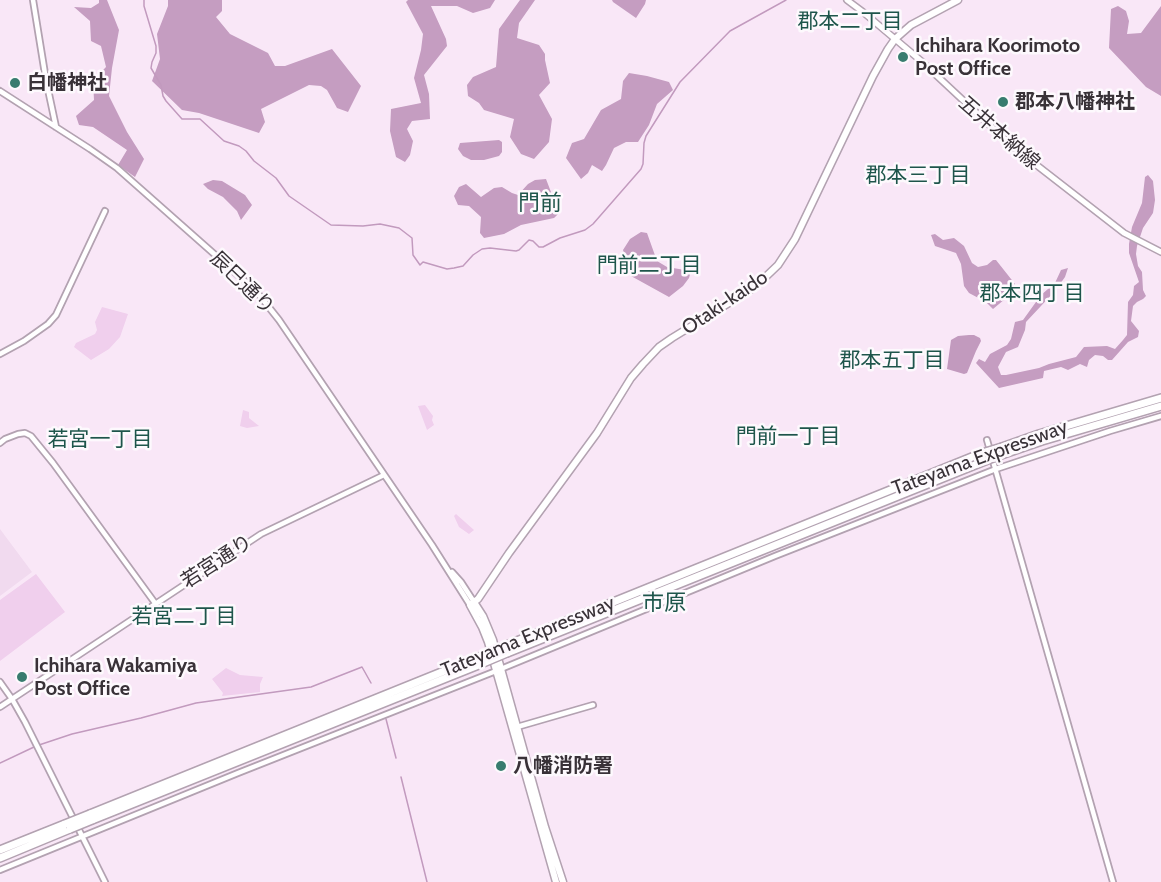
<!DOCTYPE html>
<html>
<head>
<meta charset="utf-8">
<style>
	body { margin:0 }
	canvas { display:block; background:#f9e7f7 }
</style>
</head>
<body>
<canvas width="1161" height="882"></canvas>
<script>
const g = document.querySelector('canvas').getContext('2d');
g.lineJoin = 'round';
function fill(path, color) { g.fillStyle = color; g.fill(path, 'evenodd'); }
const poly = rows => new Path2D(rows.map(r => 'M' + r).join(''));
function trace(path, color, width, dash) { g.strokeStyle = color; g.lineWidth = width; g.lineCap = dash ? 'butt' : 'round'; g.setLineDash(dash || []); g.stroke(path); }
function drawText(font, color, halo, rows, align = 'center') {
  g.font = font + ' Cabin,"Noto Sans JP",sans-serif'; g.lineWidth = 5; g.setLineDash([]); g.textBaseline = 'middle'; g.strokeStyle = halo; g.fillStyle = color; for (const [text, x, y, turn = 0] of rows) {
    g.save(); g.translate(x, y); g.rotate((+turn || 0) * Math.PI / 180); g.textAlign = isNaN(turn) ? turn : align; if (halo) g.strokeText(text, 0, 0); g.fillText(text, 0, 0); g.restore();
  }
}
const built = poly([
	[0,529,32,572,0,596]
]);
const green = poly([
	[102,307,128,314,120,337,109,349,91,360,74,347,76,343,95,334,97,330,95,322],
	[425,405,433,416,432,420,434,425,427,430,418,406],
	[243,410,249,412,249,418,259,426,247,428,240,426],
	[456,514,474,530,469,534,459,527,454,516],
	[36,574,65,612,0,661,0,600],
	[226,668,240,675,263,677,260,684,260,692,222,696,223,693,212,679]
]);
const forest = poly([
	[99,0,107,0,119,30,112,68,109,96,127,132,144,159,135,177,118,165,127,150,93,127,79,125,76,116,94,100,93,80,106,67,101,46,91,41,90,21,74,7,91,8,99,3],
	[168,0,222,0,222,11,216,17,230,34,268,53,275,66,285,66,332,49,361,86,348,112,337,108,327,90,321,86,309,85,261,109,265,122,259,133,199,113,182,110,152,81,160,59,157,34,168,6],
	[408,0,495,0,490,8,473,13,457,6,431,6,446,39,447,46,424,75,429,94,430,119,412,121,407,129,413,141,410,155,405,162,396,157,390,131,391,109,421,103,414,78,421,50,423,34,406,2],
	[520,0,535,0,519,23,517,38,539,45,545,54,545,60,550,83,539,95,552,119,549,142,534,159,521,154,510,137,514,119,484,110,479,103,468,96,467,85,473,77,496,67,499,29],
	[612,0,646,0,645,4,636,18,613,2],
	[1118,6,1126,11,1129,21,1127,34,1141,33,1161,6,1161,96,1146,87,1109,48,1111,9],
	[629,73,647,76,669,82,673,90,657,104,649,125,638,142,626,142,614,148,606,165,602,171,592,165,588,173,581,179,566,158,572,143,584,139,601,110,621,99,623,81],
	[499,140,502,142,502,152,499,156,484,160,471,160,463,156,458,149,460,143],
	[1148,175,1153,181,1155,200,1153,213,1143,228,1137,246,1136,254,1138,266,1142,272,1143,290,1146,296,1143,299,1137,302,1133,306,1131,321,1139,331,1138,337,1128,342,1112,360,1108,360,1103,356,1095,355,1089,360,1087,367,1080,364,1068,370,1061,367,1044,371,1043,378,999,388,976,363,979,359,985,362,990,354,1007,345,1011,339,1015,322,1023,320,1041,295,1055,283,1061,270,1068,268,1065,277,1055,291,1026,322,1025,330,1018,347,1006,352,998,367,1001,375,1006,375,1039,368,1049,364,1076,357,1084,347,1107,346,1115,349,1123,340,1127,335,1128,302,1133,295,1134,286,1139,282,1129,253,1129,244,1132,227,1142,203,1145,177],
	[546,179,559,213,554,218,521,225,504,234,484,238,480,233,481,217,469,206,458,205,454,196,459,187,466,184,481,197,494,188,502,187,512,193,518,195,528,184,535,180],
	[213,180,222,181,245,195,252,205,241,220,237,211,223,197,208,189,203,184],
	[641,232,647,233,657,261,667,267,691,271,689,278,683,286,669,297,631,276,623,250,630,239],
	[935,234,943,240,954,238,964,246,972,263,978,267,987,265,993,260,996,260,1015,284,1010,291,1011,294,993,309,986,302,969,293,964,286,961,264,956,253,935,246,931,235]
]);
const water = poly([
	[969,335,974,335,980,338,981,341,976,351,967,373,964,374,947,369,951,340,958,336]
]);
const stream = poly([
	[144,0,144,6,156,46,156,53,152,62,151,68,161,85,163,96,166,101,182,119,200,119,224,141,239,146,246,151,254,161,276,178,289,196,331,225,363,226,380,224,399,228,412,238,413,255,420,265,423,262,447,269,454,268,463,266,473,255,482,249,490,248,516,251,519,250,529,240,533,241,539,247,543,247,560,238,585,230,593,224,641,169,643,164,644,143,646,136,680,82,730,31,786,0],
	[386,719,396,758],
	[39,745,72,734,141,718,196,703,311,687,362,667,371,683],
	[0,763,34,747],
	[401,777,427,882]
]);
const tertiary = poly([
	[33,0,46,80,56,127],
	[0,91,90,149,117,168,256,291,279,320,432,545,470,605],
	[0,354,24,341,48,324,56,315,105,211],
	[987,440,1113,882],
	[0,443,5,439,18,434,25,433,31,436,53,463,155,603],
	[452,572,461,582,474,602],
	[0,682,12,699,25,722,105,882],
	[0,707,261,534,384,475],
	[517,727,593,705],
	[0,870,238,773,496,671,775,556,996,469,1110,431,1161,416]
]);
const primary = poly([
	[847,0,863,12,920,60,1012,146,1124,233,1161,252]
]);
const trunk = poly([
	[474,602,483,616,493,640,545,827,563,882],
	[556,882,488,642,482,627,470,605,478,599,509,553,597,433,631,378,643,364,659,347,672,338,755,287,778,265,795,239,873,76,888,49,895,39,911,25,958,0]
]);
const motorway = poly([
	[1002,447,1039,434,1161,398],
	[1004,454,1042,441,1161,406],
	[502,647,982,453],
	[507,653,985,461],
	[90,814,479,657],
	[92,820,481,664],
	[0,850,65,824],
	[0,858,70,829]
]);
const motorwayBridge = poly([
	[982,453,1002,447],
	[985,461,1004,454],
	[479,657,502,647],
	[481,664,507,653],
	[65,824,90,814],
	[70,829,92,820]
]);
const markers = [
	[903,57,6,"#387c6f"],
	[15,83,6,"#387c6f"],
	[1003,102,6,"#387c6f"],
	[22,677,6,"#387c6f"],
	[501,766,6,"#387c6f"]
];
const poiNames = [
	["Ichihara Koorimoto",915,46],
	["Post Office",915,69],
	["白幡神社",27,83],
	["郡本八幡神社",1015,102],
	["Ichihara Wakamiya",34,666],
	["Post Office",34,689],
	["八幡消防署",513,766]
];
const streetNames = [
	["五井本納線",999,133,41],
	["辰巳通り",242,283,44],
	["Otaki-kaido",725,303,-34],
	["Tateyama Expressway",980,458,-20],
	["若宮通り",217,562,-33],
	["Tateyama Expressway",528,637,-22]
];
const neighbourhoodNames = [
	["郡本二丁目",850,22],
	["郡本三丁目",918,176],
	["門前二丁目",649,266],
	["郡本四丁目",1032,294],
	["郡本五丁目",892,361],
	["門前一丁目",788,437],
	["若宮一丁目",100,440],
	["若宮二丁目",184,617]
];
const quarterNames = [
	["門前",540,204],
	["市原",664,604]
];
fill(built, '#f1daef');
fill(green, '#f0cfed');
fill(forest, '#c59dc1');
fill(water, '#c29abe');
trace(stream, '#c29abe', 1.5);
trace(tertiary, '#b3a2b1', 8);
trace(primary, '#b3a2b1', 8);
trace(trunk, '#b3a2b1', 9);
trace(motorway, '#b3a2b1', 10);
trace(tertiary, '#fff', 4.5);
trace(primary, '#fff', 5);
trace(trunk, '#fff', 6);
trace(motorway, '#fff', 7);
trace(motorwayBridge, '#b3a2b1', 10, []);
trace(motorwayBridge, '#fff', 7);
for (const [x, y, r, color] of markers) { const dot = new Path2D(); dot.arc(x, y, r, 0, 2 * Math.PI); g.fillStyle = color; g.fill(dot); trace(dot, '#fdf9fd', 2); }
drawText('bold 20px', '#393238', '#fdf9fd', poiNames, 'left');
drawText('20px', '#393238', '#fdf9fd', streetNames);
drawText('21px', '#1e554b', '#fdf9fd', neighbourhoodNames);
drawText('22px', '#1e554b', '#fdf9fd', quarterNames);
</script>
</body>
</html>
